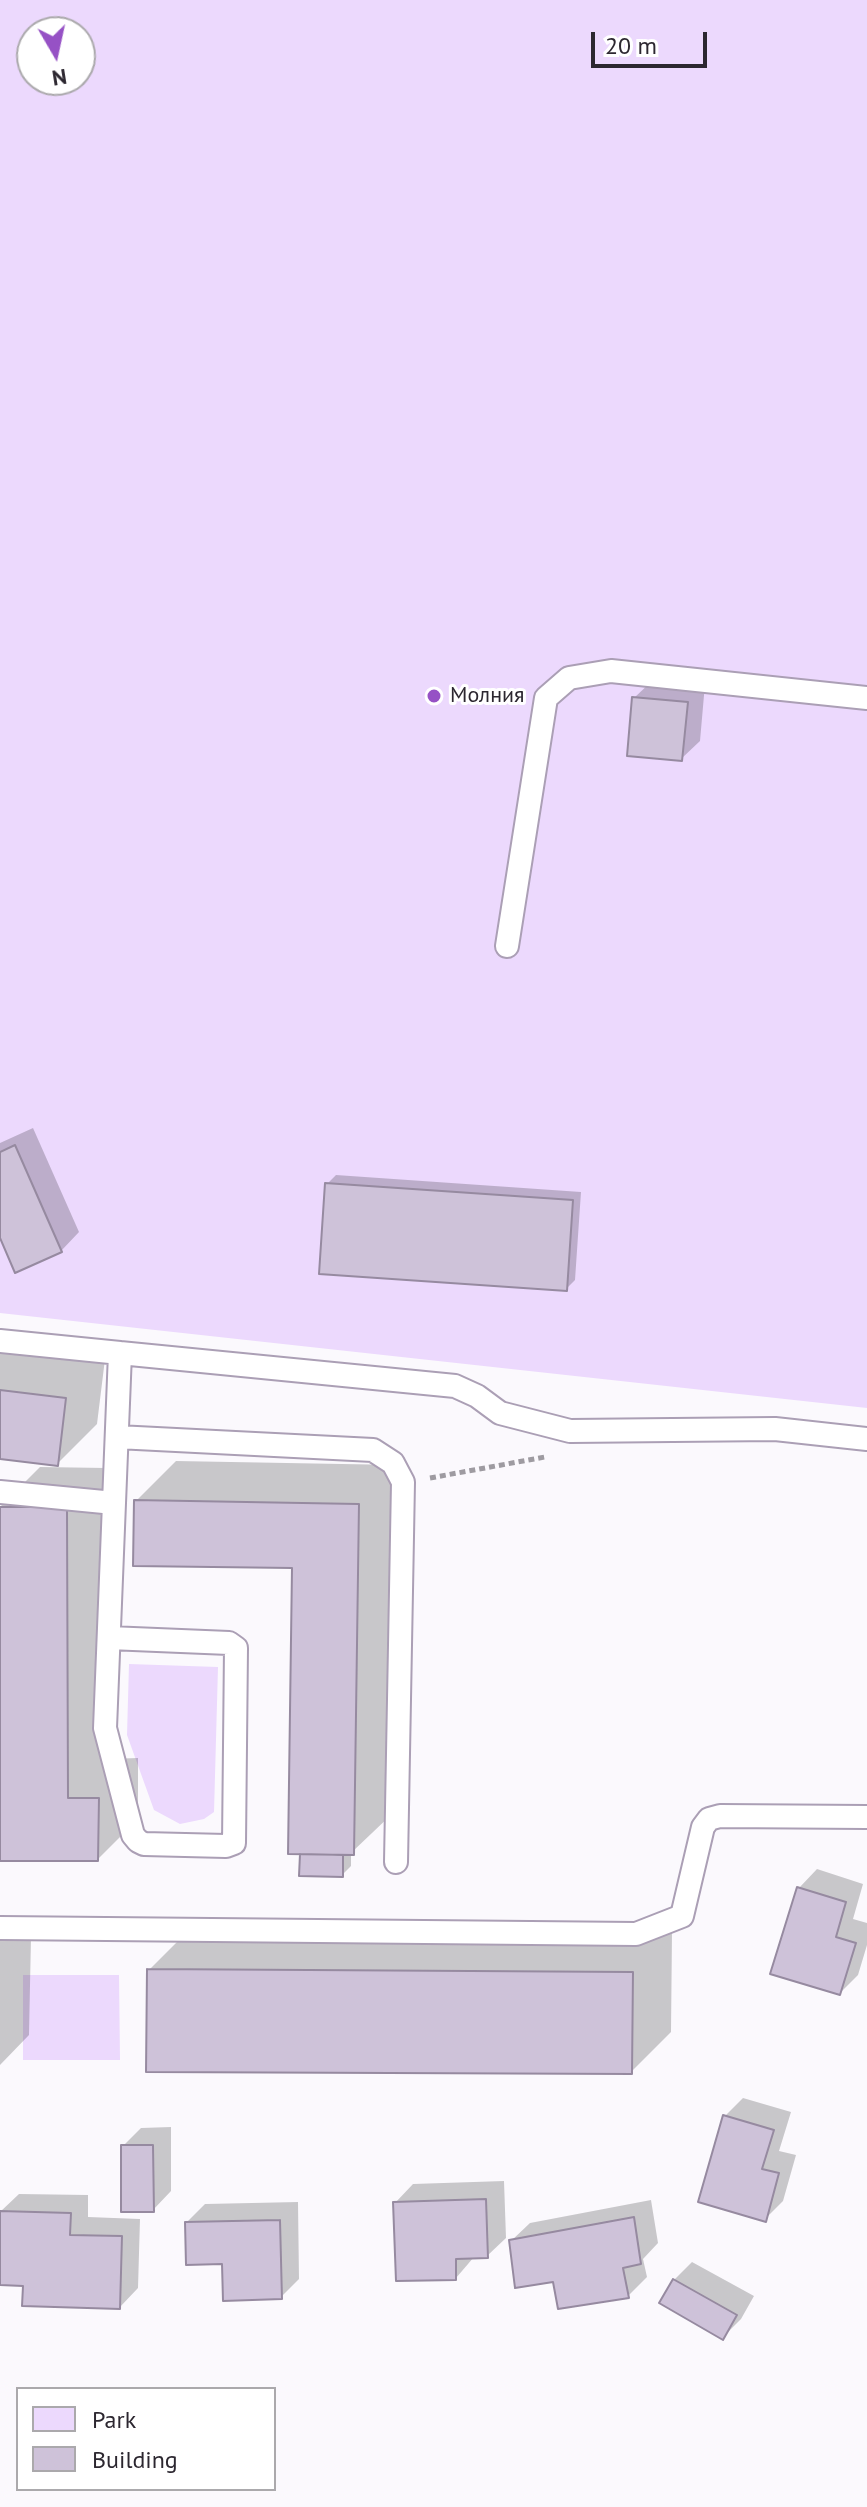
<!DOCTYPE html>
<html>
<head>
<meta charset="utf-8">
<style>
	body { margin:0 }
	#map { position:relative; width:867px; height:2507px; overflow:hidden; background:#fbf9fd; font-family:"PT Sans",sans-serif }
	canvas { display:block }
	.legend { position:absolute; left:16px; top:2387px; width:260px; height:104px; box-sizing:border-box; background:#fff; border:2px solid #aba9ac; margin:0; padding:10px 14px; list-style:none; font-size:24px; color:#2c2730 }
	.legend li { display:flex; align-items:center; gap:16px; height:40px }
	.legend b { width:40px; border:2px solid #aba9ac }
	.north { position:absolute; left:16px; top:16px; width:80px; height:80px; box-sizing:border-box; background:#fff; border:2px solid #aba9ac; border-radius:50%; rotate:171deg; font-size:22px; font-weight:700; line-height:32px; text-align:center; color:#2c2730 }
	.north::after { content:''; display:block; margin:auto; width:28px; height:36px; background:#9651c5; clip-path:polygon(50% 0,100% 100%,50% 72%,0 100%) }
	.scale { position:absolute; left:591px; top:32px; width:116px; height:36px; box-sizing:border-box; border:4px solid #2c2730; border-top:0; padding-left:10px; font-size:24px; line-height:28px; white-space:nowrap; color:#2c2730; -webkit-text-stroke:6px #fff; paint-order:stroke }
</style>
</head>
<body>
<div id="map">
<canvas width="867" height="2507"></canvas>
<ul class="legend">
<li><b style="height:22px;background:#ecd9fd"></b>Park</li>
<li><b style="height:22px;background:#cec2d9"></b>Building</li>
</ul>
<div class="north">N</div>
<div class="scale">20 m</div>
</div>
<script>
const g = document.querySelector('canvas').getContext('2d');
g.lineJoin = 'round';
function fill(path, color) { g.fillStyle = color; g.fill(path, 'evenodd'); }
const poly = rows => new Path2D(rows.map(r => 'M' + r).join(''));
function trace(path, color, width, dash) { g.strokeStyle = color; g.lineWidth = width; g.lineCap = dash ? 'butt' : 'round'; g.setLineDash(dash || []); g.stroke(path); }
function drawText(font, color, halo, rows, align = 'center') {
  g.font = font + ' "PT Sans",sans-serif'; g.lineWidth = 6; g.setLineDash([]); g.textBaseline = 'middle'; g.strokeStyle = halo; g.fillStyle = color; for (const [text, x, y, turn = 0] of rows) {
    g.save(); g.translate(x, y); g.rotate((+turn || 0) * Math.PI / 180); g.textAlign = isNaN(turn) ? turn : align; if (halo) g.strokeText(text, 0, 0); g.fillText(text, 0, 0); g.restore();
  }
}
const green = poly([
	[0,0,867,0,867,1408,0,1313],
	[32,32,80,32,80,80,32,80],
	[129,1664,218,1667,214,1812,204,1819,180,1824,154,1810,127,1735],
	[23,1975,119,1975,120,2060,23,2060]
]);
const shadow = poly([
	[653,680,705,684,700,741,681,759,634,698],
	[33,1128,79,1232,61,1251,0,1233,0,1143],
	[336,1175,581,1192,575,1280,566,1289,327,1184],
	[0,1346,105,1359,97,1424,57,1464,0,1457],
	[176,1461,398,1465,393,1813,351,1853,351,1866,342,1875,301,1874,294,1566,136,1501],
	[40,1467,107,1468,107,1759,138,1758,138,1819,98,1859,0,1859,0,1507],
	[817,1869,863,1884,853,1919,867,1923,867,1945,858,1975,840,1993,773,1973,799,1888],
	[189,1930,672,1932,671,2032,631,2072,149,1970],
	[0,1937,31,1937,29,2035,0,2065],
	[743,2098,791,2112,779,2151,796,2155,783,2201,765,2219,725,2116],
	[171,2127,171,2191,153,2210,123,2146,141,2128],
	[504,2181,506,2238,487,2256,474,2257,456,2278,395,2203,413,2184],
	[19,2194,88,2195,88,2217,140,2219,138,2288,120,2307,25,2284,0,2283,0,2212],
	[651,2200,658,2243,643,2259,647,2277,628,2296,554,2280,511,2241,530,2223],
	[298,2202,299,2279,281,2297,187,2222,205,2204],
	[692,2262,754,2296,741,2319,723,2337,674,2280]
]);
const building = poly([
	[632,697,688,702,682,761,627,756,632,697],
	[15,1145,62,1252,15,1273,0,1238,0,1152,15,1145],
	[325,1183,573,1200,567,1291,319,1274,325,1183],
	[0,1390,66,1398,58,1466,0,1459,0,1390],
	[134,1500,359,1504,354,1855,288,1854,292,1568,133,1566,134,1500],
	[0,1507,67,1507,68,1798,99,1798,98,1861,0,1861,0,1507],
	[300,1854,343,1855,343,1877,299,1876,300,1854],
	[797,1887,846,1902,836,1937,856,1943,840,1995,770,1974,797,1887],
	[147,1969,633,1972,632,2074,146,2072,147,1969],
	[723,2115,774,2130,762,2169,779,2173,766,2222,698,2202,723,2115],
	[121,2145,153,2145,154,2212,121,2212,121,2145],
	[486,2199,488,2258,456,2259,456,2280,396,2281,393,2202,486,2199],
	[0,2211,71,2213,70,2235,122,2236,120,2309,22,2306,23,2286,0,2285,0,2211],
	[634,2217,641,2264,623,2268,629,2298,558,2309,553,2282,515,2288,509,2240,634,2217],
	[280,2220,282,2299,223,2301,222,2264,186,2265,185,2222,280,2220],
	[673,2279,737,2315,723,2340,659,2303,673,2279]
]);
const path = poly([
	[430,1478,545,1457]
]);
const service = poly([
	[507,946,546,698,569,678,611,671,867,698],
	[0,1341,120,1353,105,1728,133,1835,138,1841,144,1844,226,1846,234,1843,236,1648,229,1643,109,1638],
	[120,1353,455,1386,477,1396,500,1413,570,1431,775,1429,867,1439],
	[117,1437,373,1450,393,1463,403,1482,396,1862],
	[0,1492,114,1503],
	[0,1928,636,1934,682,1916,703,1827,709,1819,720,1816,867,1817]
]);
const markers = [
	[434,696,8,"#9651c5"]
];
const poiNames = [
	["Молния",450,696]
];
fill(green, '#ecd9fd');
fill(shadow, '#0003');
fill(building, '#cec2d9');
trace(building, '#968aa0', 2);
trace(service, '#ab9fb5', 26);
trace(path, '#9e9ba1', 5, [6, 4]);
trace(service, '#fff', 22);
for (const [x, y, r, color] of markers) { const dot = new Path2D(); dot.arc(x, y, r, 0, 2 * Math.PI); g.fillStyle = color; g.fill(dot); trace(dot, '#fff', 3); }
drawText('22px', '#2c2730', '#fff', poiNames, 'left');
</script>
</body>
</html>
